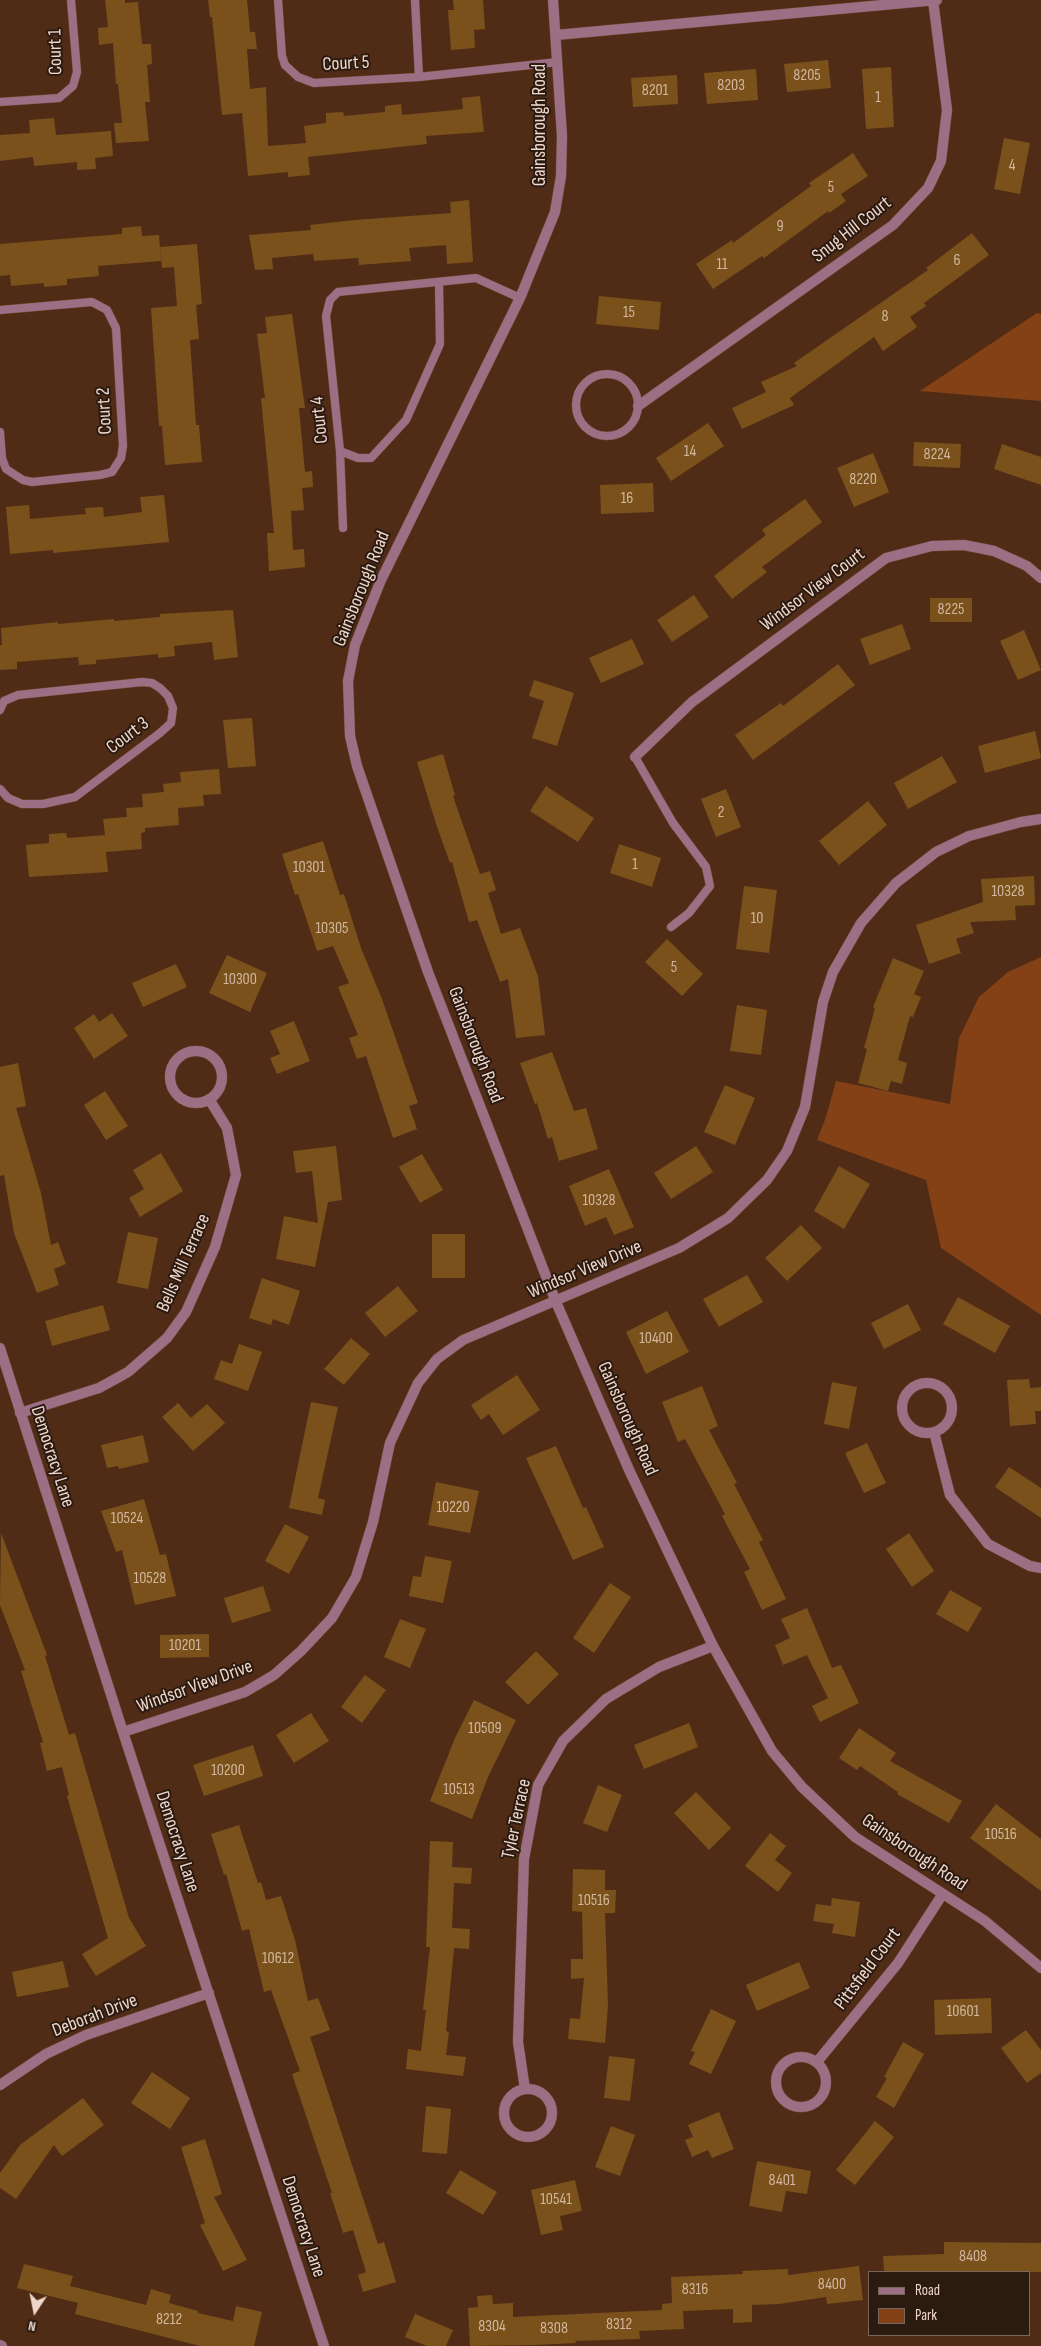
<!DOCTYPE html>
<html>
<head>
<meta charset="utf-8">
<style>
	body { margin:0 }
	#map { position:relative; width:1041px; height:2346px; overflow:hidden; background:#502c17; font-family:"Sofia Sans Condensed",sans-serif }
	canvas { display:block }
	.legend { position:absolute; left:868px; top:2271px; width:162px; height:65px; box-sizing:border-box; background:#2a1a10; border:1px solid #79665b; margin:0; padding:6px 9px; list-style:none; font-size:15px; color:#efd7cb }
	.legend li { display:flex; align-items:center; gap:10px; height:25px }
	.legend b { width:25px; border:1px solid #79665b }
	.north { position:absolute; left:10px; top:2286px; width:50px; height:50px; -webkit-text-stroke:4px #2a1a10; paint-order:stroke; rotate:191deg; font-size:14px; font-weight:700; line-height:20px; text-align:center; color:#efd7cb }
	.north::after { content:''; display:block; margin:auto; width:18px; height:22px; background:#efd7cb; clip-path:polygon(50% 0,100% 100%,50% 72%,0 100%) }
</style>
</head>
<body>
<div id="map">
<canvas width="1041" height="2346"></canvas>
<ul class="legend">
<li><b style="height:6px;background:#9d6f84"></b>Road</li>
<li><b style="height:14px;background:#844115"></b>Park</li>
</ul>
<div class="north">N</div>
</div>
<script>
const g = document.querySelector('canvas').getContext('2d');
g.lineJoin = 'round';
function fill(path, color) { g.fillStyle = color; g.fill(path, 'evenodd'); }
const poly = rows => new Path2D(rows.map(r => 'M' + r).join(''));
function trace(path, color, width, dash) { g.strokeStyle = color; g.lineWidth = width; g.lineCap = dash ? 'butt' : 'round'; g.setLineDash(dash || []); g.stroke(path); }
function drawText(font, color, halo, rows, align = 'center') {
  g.font = font + ' "Sofia Sans Condensed",sans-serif'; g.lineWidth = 4; g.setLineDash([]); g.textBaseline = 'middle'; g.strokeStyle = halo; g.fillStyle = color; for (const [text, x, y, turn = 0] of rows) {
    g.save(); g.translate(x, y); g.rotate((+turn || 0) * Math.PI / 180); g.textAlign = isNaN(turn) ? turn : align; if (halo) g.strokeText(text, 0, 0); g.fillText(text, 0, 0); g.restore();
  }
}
const green = poly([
	[1037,313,1041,314,1041,401,920,391],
	[1041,957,1041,1315,941,1248,926,1180,817,1140,826,1117,836,1081,950,1104,959,1038,979,997,1008,972]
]);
const building = poly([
	[105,0,125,0,125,3,138,2,142,44,151,44,152,64,147,65,150,102,145,102,149,141,116,143,114,123,122,123,118,84,116,84,113,43,99,45,98,28,108,27],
	[208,0,247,0,250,32,255,32,257,49,247,49,250,89,266,87,268,146,306,143,304,126,326,123,326,113,343,112,344,116,385,112,385,106,401,104,402,115,445,111,463,109,462,98,480,96,484,132,426,136,427,144,308,157,310,175,288,177,288,172,248,176,242,113,222,115,212,17,210,17],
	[453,0,483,0,485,29,474,30,475,48,451,50,448,10,454,10],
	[828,60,831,88,787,92,784,64],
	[891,67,894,127,866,129,862,69],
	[756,69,758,100,707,104,704,73],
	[677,75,678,104,633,107,631,78],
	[54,118,56,135,111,131,113,156,95,158,96,169,77,170,77,162,34,166,33,157,0,161,0,135,30,133,29,120],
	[1004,138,1030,143,1020,194,994,189],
	[853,153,868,176,841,194,846,201,829,213,828,211,764,258,762,256,713,289,696,264,732,240,733,243,811,186,809,183],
	[469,200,473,262,447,264,446,245,409,248,411,261,359,265,358,258,314,261,313,254,272,258,273,269,255,270,249,235,311,230,310,225,355,220,451,213,450,202],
	[141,226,142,236,159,235,161,261,98,266,99,276,67,279,67,285,44,287,44,283,11,286,10,275,0,276,0,244,122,234,122,228],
	[972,233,989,255,924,303,926,306,910,317,917,327,883,351,874,337,790,398,794,405,742,429,732,408,766,392,761,382,797,366,794,363,928,270,926,268],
	[197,244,202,304,196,305,199,339,190,340,196,425,199,425,202,462,165,465,162,426,159,426,151,308,177,306,174,267,162,268,160,247],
	[599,296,661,302,659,330,596,324],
	[292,314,305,408,299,408,305,472,312,471,313,487,302,488,304,510,291,511,293,550,304,549,305,567,269,571,267,533,274,533,261,398,265,398,257,334,267,333,265,317],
	[708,423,724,446,671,481,656,458],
	[914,442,961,444,960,468,913,466],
	[1002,444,1041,457,1041,485,994,469],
	[873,453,889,492,854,507,837,468],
	[653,483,654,512,601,514,600,485],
	[164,495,169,542,53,553,53,550,10,554,6,507,29,505,30,519,86,514,85,508,103,507,104,517,142,512,140,497],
	[805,499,822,522,762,567,767,572,732,599,714,576,766,535,762,530],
	[694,595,709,617,672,642,657,620],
	[930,598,972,598,972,622,930,622],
	[233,610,238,657,214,660,212,642,174,646,175,656,158,658,158,654,96,660,96,664,79,665,78,657,17,662,17,669,0,670,0,645,2,645,1,628,58,622,58,624,114,619,114,621,160,617,160,614],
	[902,624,911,649,870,665,860,639],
	[1024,630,1041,670,1018,680,1000,641],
	[632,639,644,664,601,683,589,658],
	[838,664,855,685,753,760,735,735,781,703,783,706],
	[534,680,574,693,557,746,532,738,544,701,529,696],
	[252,718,256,766,228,768,223,720],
	[1035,731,1041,758,985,773,978,746],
	[443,754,455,795,453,796,480,874,490,871,496,890,488,893,501,934,520,928,538,976,545,1035,516,1038,508,979,500,982,477,920,469,922,452,862,450,863,437,827,417,762],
	[942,756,957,782,908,809,894,783],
	[219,769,221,794,203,795,204,806,178,808,179,825,145,828,145,832,141,833,142,849,106,852,108,872,29,877,26,845,49,843,49,834,66,833,67,838,105,835,103,819,127,817,126,808,143,807,142,794,164,792,163,784,181,782,180,772],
	[546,786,594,818,578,842,530,811],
	[726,789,741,827,716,837,701,799],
	[868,801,887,825,839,865,819,841],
	[323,841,340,895,344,894,361,948,382,999,418,1103,409,1106,417,1129,393,1138,366,1056,357,1059,349,1038,358,1035,338,987,349,983,333,946,317,951,298,894,295,895,282,854],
	[619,844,661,858,652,887,610,873],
	[1034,876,1035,905,1015,906,1016,920,970,922,974,933,956,939,961,953,929,964,916,925,983,902,981,879],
	[744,886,777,890,769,953,736,949],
	[667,939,703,974,682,996,645,962],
	[227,955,267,973,250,1012,209,993],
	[893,958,924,971,914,994,921,997,913,1017,910,1016,898,1060,907,1063,902,1084,891,1081,888,1091,858,1083,867,1049,864,1048,875,1008,873,1007],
	[176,964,187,987,143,1007,132,983],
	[737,1005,767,1010,761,1055,730,1051],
	[112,1013,128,1036,94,1059,74,1028,94,1014,99,1022],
	[294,1021,310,1061,277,1074,270,1058,280,1054,270,1031],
	[552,1052,574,1111,586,1108,598,1149,559,1161,552,1137,548,1139,537,1103,535,1104,520,1063],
	[18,1063,26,1106,16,1108,41,1193,51,1245,58,1242,66,1264,54,1269,59,1285,37,1293,14,1233,4,1175,0,1176,0,1067],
	[725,1085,755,1098,735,1145,704,1132],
	[105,1091,128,1126,106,1140,84,1105],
	[336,1146,342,1200,328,1202,315,1267,276,1259,284,1216,318,1223,312,1171,296,1173,293,1151],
	[696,1146,713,1172,671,1199,654,1173],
	[161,1153,183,1191,140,1217,129,1198,144,1189,133,1170],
	[422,1154,443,1190,420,1203,399,1167],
	[839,1166,870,1184,844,1229,814,1211],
	[609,1169,634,1227,614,1235,606,1217,585,1226,569,1186],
	[801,1225,822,1248,787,1281,765,1258],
	[128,1232,158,1238,148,1289,117,1283],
	[432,1234,465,1234,465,1278,432,1278],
	[747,1275,763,1302,719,1327,703,1299],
	[262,1278,300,1291,289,1325,273,1319,271,1325,249,1318],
	[398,1286,418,1311,385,1337,365,1313],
	[958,1297,1010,1326,995,1353,943,1324],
	[908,1304,921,1330,884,1349,871,1323],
	[103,1305,110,1330,52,1346,45,1321],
	[667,1311,689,1352,646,1374,626,1332],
	[351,1338,370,1354,344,1385,324,1369],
	[239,1344,262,1352,248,1391,214,1379,221,1360,232,1364],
	[517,1375,540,1410,503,1435,489,1414,481,1420,471,1405],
	[1029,1379,1030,1388,1041,1387,1041,1411,1035,1411,1036,1424,1010,1426,1007,1380],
	[832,1382,857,1387,849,1429,824,1424],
	[702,1386,718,1426,709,1430,737,1483,734,1484,763,1540,759,1542,786,1599,762,1610,744,1572,750,1569,722,1516,725,1514,685,1439,678,1442,662,1402],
	[311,1402,338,1407,318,1498,325,1500,322,1515,289,1508],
	[178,1403,191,1418,207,1404,225,1423,193,1451,162,1417],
	[143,1435,149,1462,119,1469,118,1466,107,1468,101,1445],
	[867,1443,886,1483,864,1493,845,1453],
	[556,1446,583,1508,586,1507,604,1547,573,1560,526,1458],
	[1009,1467,1041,1488,1041,1518,995,1487],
	[436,1482,479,1491,470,1533,428,1525],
	[144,1499,160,1555,166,1554,176,1596,135,1605,122,1550,116,1552,101,1511],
	[285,1524,309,1537,289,1574,265,1561],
	[1,1533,47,1655,45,1656,69,1735,75,1733,129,1918,146,1946,96,1976,82,1954,108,1938,67,1796,69,1795,62,1767,47,1771,40,1743,43,1742,21,1671,25,1670,0,1605],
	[909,1533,934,1571,912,1587,886,1549],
	[425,1556,452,1561,443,1603,409,1596,413,1576,421,1577],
	[610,1583,631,1597,594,1653,573,1638],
	[263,1586,271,1611,232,1623,224,1598],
	[950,1590,982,1608,968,1632,936,1614],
	[807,1608,832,1668,841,1665,859,1703,820,1722,812,1706,828,1698,807,1655,783,1665,775,1645,790,1638,781,1619],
	[400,1619,426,1629,410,1668,384,1657],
	[209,1634,209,1657,160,1658,160,1635],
	[536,1651,559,1674,528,1705,505,1682],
	[365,1675,386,1690,362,1723,341,1707],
	[474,1700,516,1720,488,1777,472,1819,430,1801,455,1738],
	[311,1713,329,1741,294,1763,276,1735],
	[689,1723,698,1747,644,1769,634,1745],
	[859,1728,896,1753,890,1761,962,1801,949,1823,897,1794,898,1792,860,1766,857,1770,839,1758],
	[253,1745,263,1776,204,1796,193,1765],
	[598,1785,622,1795,607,1832,583,1823],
	[696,1792,731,1828,709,1850,674,1813],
	[996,1804,1041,1839,1041,1891,970,1838],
	[239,1825,258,1883,261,1882,266,1900,281,1896,295,1940,308,2001,318,1998,330,2030,310,2037,378,2244,384,2242,396,2282,363,2292,358,2275,366,2272,353,2230,343,2233,330,2193,332,2193,292,2074,300,2071,271,1990,264,1992,249,1929,242,1931,226,1874,224,1875,211,1834],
	[770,1833,786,1846,775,1860,792,1873,778,1892,745,1866],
	[430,1841,453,1842,452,1867,472,1868,471,1884,454,1883,452,1928,470,1929,469,1949,454,1948,446,2031,449,2032,446,2055,466,2057,463,2076,406,2069,408,2049,421,2051,426,2010,423,2010,430,1947,426,1947],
	[573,1869,605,1870,605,1890,616,1890,615,1913,605,1913,608,2005,605,2043,568,2039,570,2018,580,2019,584,1978,571,1979,571,1959,583,1959,582,1912,572,1911],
	[832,1898,860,1902,855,1937,832,1933,834,1924,813,1921,816,1904,831,1906],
	[63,1961,69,1987,17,1997,12,1972],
	[799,1962,810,1988,757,2011,746,1985],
	[991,1998,992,2033,935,2035,934,2000],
	[711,2009,736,2021,711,2074,689,2064,695,2052,691,2051],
	[1026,2030,1041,2050,1041,2073,1027,2083,1001,2048],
	[903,2042,924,2054,894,2108,876,2097,887,2078,884,2077],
	[609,2056,635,2059,630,2101,604,2098],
	[152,2072,190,2098,170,2129,131,2103],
	[83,2098,104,2125,62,2156,54,2145,16,2199,0,2188,0,2173,20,2145],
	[426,2106,451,2109,447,2154,422,2152],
	[719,2112,734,2149,712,2158,708,2150,692,2157,685,2140,693,2137,688,2125],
	[875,2121,894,2137,855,2185,836,2170],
	[611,2126,635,2135,620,2176,595,2167],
	[205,2139,222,2194,214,2197,247,2260,223,2271,200,2225,205,2223,181,2147],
	[757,2161,811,2171,807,2194,786,2191,782,2212,749,2206],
	[460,2170,497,2192,483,2215,446,2193],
	[575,2180,582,2211,560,2216,563,2230,541,2235,531,2190],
	[944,2242,1041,2243,1041,2272,884,2272,883,2256,944,2254],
	[24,2264,73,2276,70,2286,146,2305,151,2289,171,2295,169,2303,198,2311,198,2313,233,2321,236,2306,262,2312,254,2346,200,2346,75,2314,78,2303,17,2288],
	[859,2266,863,2300,827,2304,826,2297,779,2304,752,2305,752,2322,733,2323,733,2309,683,2311,684,2329,639,2331,640,2339,575,2341,576,2343,534,2345,470,2346,468,2308,478,2307,477,2296,492,2295,493,2304,513,2303,513,2317,662,2310,662,2304,672,2303,671,2277,743,2274,742,2271,788,2269,788,2275],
	[415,2314,453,2330,446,2346,427,2346,405,2337]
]);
const service = poly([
	[278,0,282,56,285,65,298,77,314,83,419,77,558,62],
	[415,0,419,77],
	[0,102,59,98,73,86,77,72,71,0],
	[439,283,440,344,406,420,371,458,358,458,340,451,326,316,330,300,338,292,476,278,520,298],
	[0,310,92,302,107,310,116,328,123,446,121,458,112,472,100,475,32,482,23,480,6,469,2,458,0,432],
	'576 405a31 31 0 1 1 62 0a31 31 0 1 1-62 0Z',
	[340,451,343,528],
	[0,710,4,701,18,695,142,682,152,683,160,688,168,696,173,708,171,723,160,733,75,797,43,804,22,804,8,798,0,789],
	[635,757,673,823,706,867,710,886,689,913,671,927]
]);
const minor = poly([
	[556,35,937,0],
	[638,406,893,225,928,188,941,161,947,110,933,0],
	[635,757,692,702,886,558,932,546,964,545,994,551,1027,566,1041,578],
	'170 1077a26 26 0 1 1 52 0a26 26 0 1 1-52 0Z',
	[0,1348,123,1732,324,2346],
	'902 1408a25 25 0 1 1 50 0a25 25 0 1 1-50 0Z',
	[20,1413,99,1388,128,1372,167,1338,186,1312,215,1247,236,1175,227,1128,209,1099],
	[934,1432,950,1495,988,1544,1030,1566,1041,1568],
	[123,1732,245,1692,274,1675,301,1651,332,1618,356,1577,373,1522,390,1443,418,1383,437,1359,463,1340,679,1248,728,1218,767,1180,787,1151,805,1107,823,1002,833,972,861,923,896,883,936,852,969,836,1021,822,1041,819],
	'776 2082a25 25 0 1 1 50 0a25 25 0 1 1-50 0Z',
	[817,2062,898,1963,942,1895],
	[0,2085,46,2054,86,2035,209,1993],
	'504 2113a24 24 0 1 1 48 0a24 24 0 1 1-48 0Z',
	[525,2089,518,2042,524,1859,538,1785,563,1741,606,1699,659,1667,713,1646]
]);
const tertiary = poly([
	[553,0,562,136,561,176,555,212,520,298,381,580,355,645,348,681,350,736,357,766,428,972,556,1302,630,1472,713,1646,772,1751,802,1787,855,1837,985,1921,1041,1968],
	[0,2345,2,2346]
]);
const numberNames = [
	["8205",807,76],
	["8203",731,86],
	["8201",655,91],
	["1",878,98],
	["4",1012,166],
	["5",831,188],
	["9",780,227],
	["6",957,261],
	["11",722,265],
	["15",629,313],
	["8",885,317],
	["14",690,452],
	["8224",937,455],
	["8220",863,480],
	["16",627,499],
	["8225",951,610],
	["2",721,813],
	["1",635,865],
	["10301",309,868],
	["10328",1008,892],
	["10",757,919],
	["10305",332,929],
	["5",674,968],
	["10300",240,980],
	["10328",599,1201],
	["10400",656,1339],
	["10220",453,1508],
	["10524",127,1519],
	["10528",150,1579],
	["10201",185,1646],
	["10509",485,1729],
	["10200",228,1771],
	["10513",459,1790],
	["10516",1001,1835],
	["10516",594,1901],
	["10612",278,1959],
	["10601",963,2012],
	["8401",782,2181],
	["10541",556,2200],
	["8408",973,2257],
	["8400",832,2285],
	["8316",695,2290],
	["8212",169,2320],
	["8312",619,2325],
	["8304",492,2327],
	["8308",554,2329]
];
const streetNames = [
	["Court 1",56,52,-91],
	["Court 5",346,64,-3],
	["Gainsborough Road",540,125,-90],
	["Snug Hill Court",852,230,-38],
	["Court 2",105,411,-93],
	["Court 4",320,420,-96],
	["Gainsborough Road",362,589,-68],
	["Windsor View Court",813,590,-37],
	["Court 3",128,736,-37],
	["Gainsborough Road",475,1045,69],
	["Bells Mill Terrace",184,1263,-66],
	["Windsor View Drive",585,1270,-23],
	["Gainsborough Road",627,1419,66],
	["Democracy Lane",52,1457,72],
	["Windsor View Drive",195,1687,-20],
	["Tyler Terrace",517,1819,-78],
	["Democracy Lane",177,1842,72],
	["Gainsborough Road",914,1853,34],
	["Pittsfield Court",868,1969,-53],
	["Deborah Drive",95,2016,-21],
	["Democracy Lane",303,2227,72]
];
fill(green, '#844115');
fill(building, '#7a511b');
trace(service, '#6d4b37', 9);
trace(minor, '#6d4b37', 11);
trace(tertiary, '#6d4b37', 11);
trace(service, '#9d6f84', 8);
trace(minor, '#9d6f84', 10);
trace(tertiary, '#9d6f84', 10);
drawText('16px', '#d2b69f', null, numberNames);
drawText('19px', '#efd7cb', '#2a1a10', streetNames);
</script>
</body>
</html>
